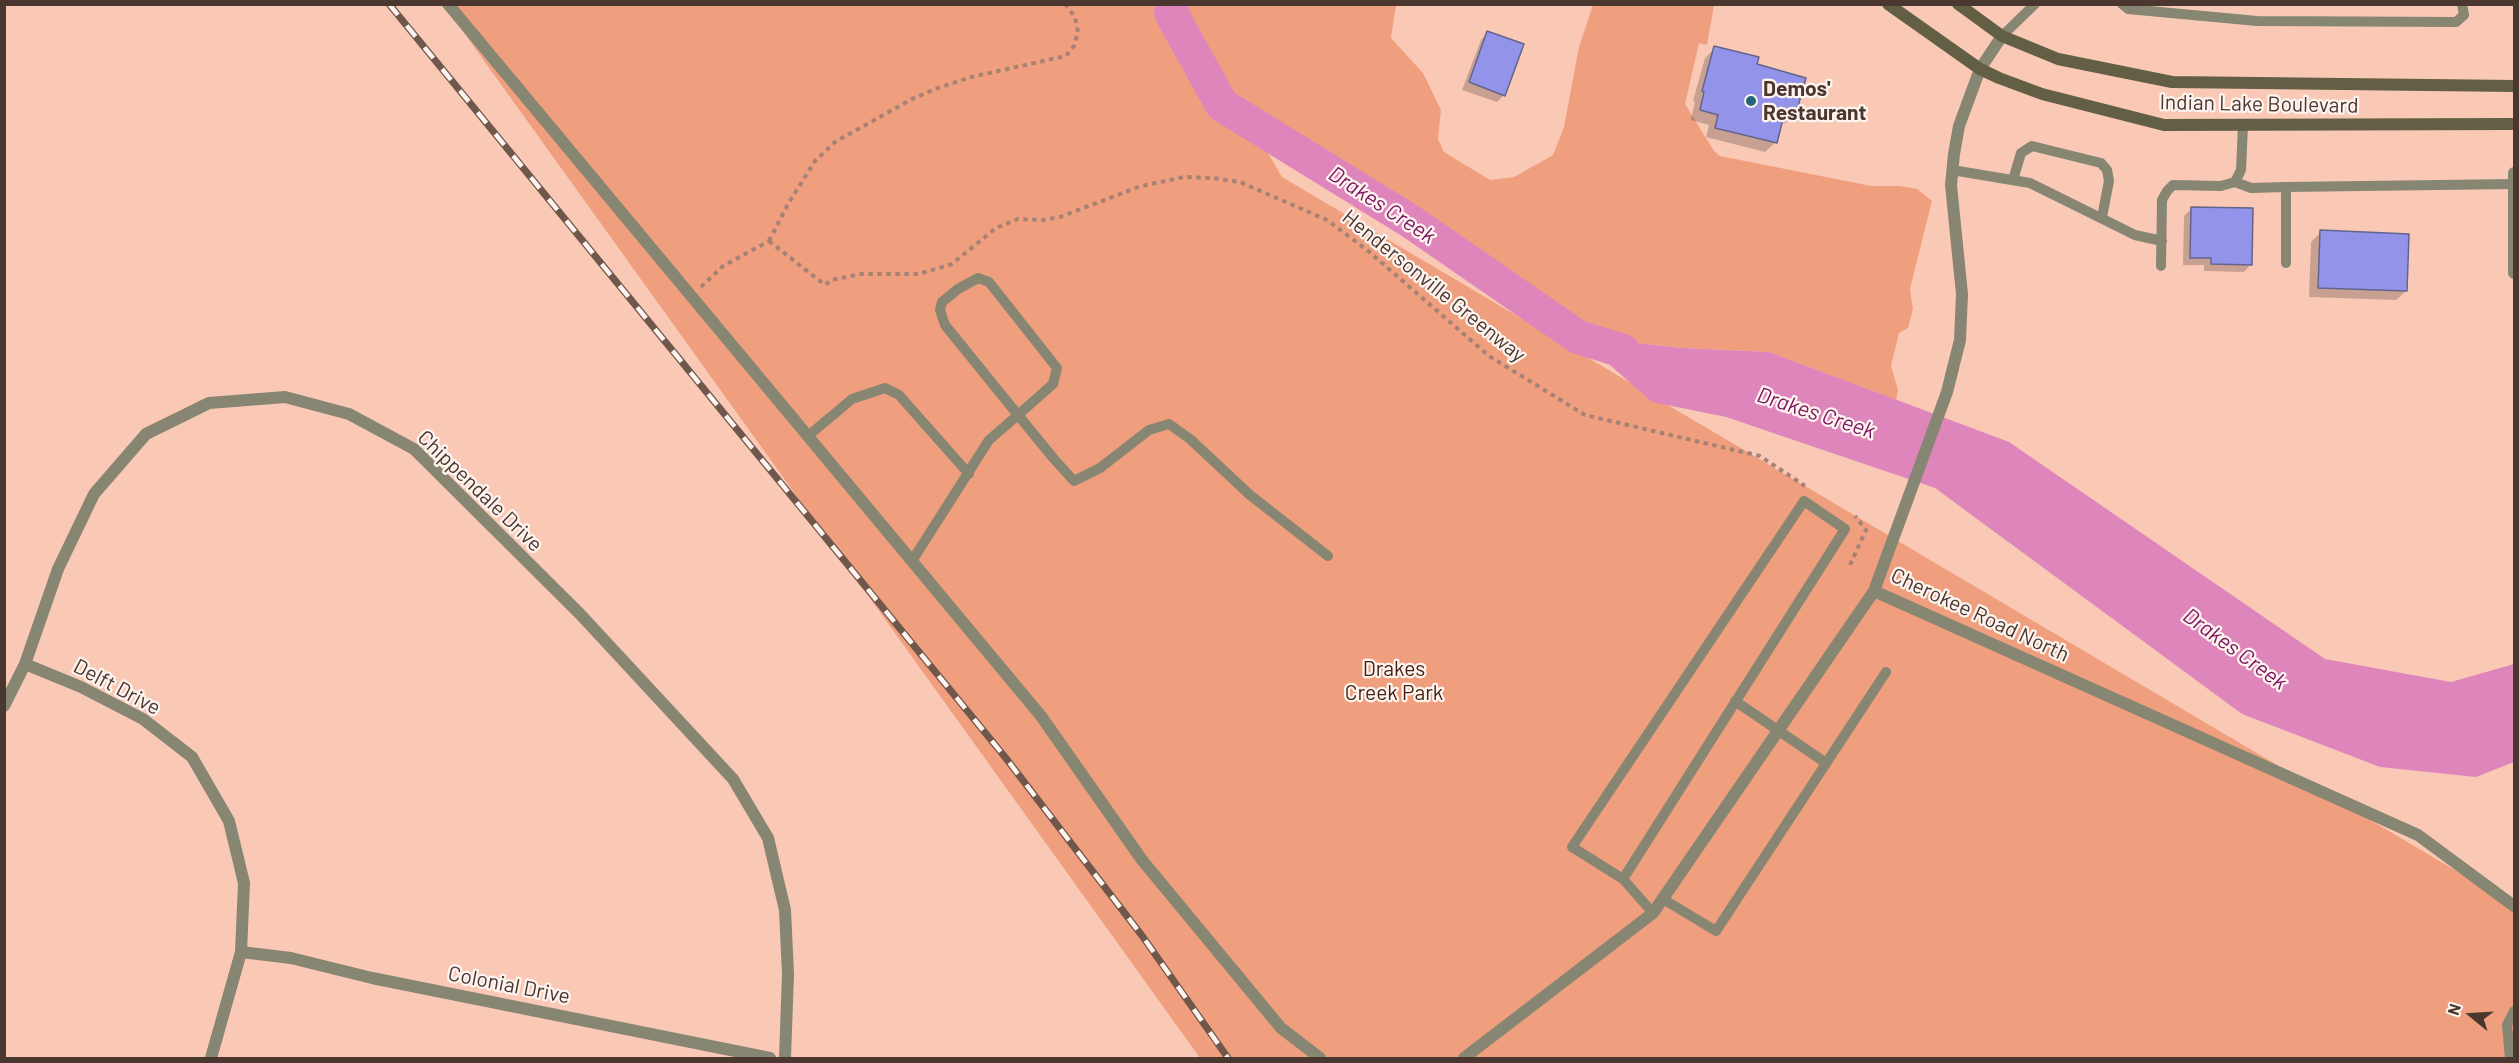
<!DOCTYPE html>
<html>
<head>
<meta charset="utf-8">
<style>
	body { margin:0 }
	#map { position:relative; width:2519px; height:1063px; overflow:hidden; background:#fac9b6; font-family:Barlow,sans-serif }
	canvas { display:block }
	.frame { position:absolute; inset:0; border:6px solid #4a372f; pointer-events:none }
	.north { position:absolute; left:2441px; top:985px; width:60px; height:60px; -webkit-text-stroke:4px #fef4f0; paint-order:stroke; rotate:288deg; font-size:16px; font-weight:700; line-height:24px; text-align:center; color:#4a372f }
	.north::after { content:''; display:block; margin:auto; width:21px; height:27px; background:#4a372f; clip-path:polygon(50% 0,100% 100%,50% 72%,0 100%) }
</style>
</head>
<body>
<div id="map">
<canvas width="2519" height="1063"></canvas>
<div class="frame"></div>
<div class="north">N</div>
</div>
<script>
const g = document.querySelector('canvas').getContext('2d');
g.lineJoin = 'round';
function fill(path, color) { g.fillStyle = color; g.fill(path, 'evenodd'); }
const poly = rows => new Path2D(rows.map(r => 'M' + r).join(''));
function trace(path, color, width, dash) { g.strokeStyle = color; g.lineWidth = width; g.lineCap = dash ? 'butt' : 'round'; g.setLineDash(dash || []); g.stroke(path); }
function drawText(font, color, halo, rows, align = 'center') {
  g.font = font + ' Barlow,sans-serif'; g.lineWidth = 4.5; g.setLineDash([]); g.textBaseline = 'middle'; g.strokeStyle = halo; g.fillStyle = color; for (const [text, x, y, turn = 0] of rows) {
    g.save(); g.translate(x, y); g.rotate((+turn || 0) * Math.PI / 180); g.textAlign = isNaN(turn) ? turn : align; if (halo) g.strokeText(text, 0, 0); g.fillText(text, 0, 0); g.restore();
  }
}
const green = poly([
	[444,5,1396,5,1391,38,1423,73,1441,110,1438,139,1444,152,1490,180,1514,177,1553,155,1564,127,1579,47,1593,5,1714,5,1707,45,1699,43,1685,104,1714,151,1720,156,1871,186,1900,186,1917,189,1932,201,1910,289,1913,309,1908,328,1899,333,1891,366,1898,390,1896,400,1769,352,1683,348,1578,337,1410,221,1251,124,1282,177,2514,905,2514,1058,1200,1058]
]);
const water = poly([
	[1578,337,1683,348,1769,352,2009,442,2325,659,2451,682,2514,664,2514,762,2476,777,2380,767,2242,714,1935,488,1726,417,1652,402]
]);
const shadow = poly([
	[1488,32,1504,95,1497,102,1462,90,1481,40],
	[1715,48,1755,65,1795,114,1785,123,1780,122,1775,143,1765,152,1706,137,1709,125,1691,120,1695,102,1693,101,1705,58],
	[2191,209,2251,264,2244,272,2204,271,2204,265,2183,265,2184,216],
	[2321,232,2406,291,2396,300,2309,297,2311,242]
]);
const river = poly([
	[1172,4,1171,13,1222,105,1410,221,1578,337,1623,351]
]);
const building = poly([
	[1487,31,1524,44,1505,96,1469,82,1487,31],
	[1714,46,1759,57,1757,64,1806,78,1796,114,1785,111,1777,143,1715,128,1718,115,1700,110,1704,92,1702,91,1714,46],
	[2191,207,2253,208,2252,265,2211,264,2211,258,2190,258,2191,207],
	[2320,230,2409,234,2407,291,2318,288,2320,230]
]);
const path = poly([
	[769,241,825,285,831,280,861,274,919,274,952,264,996,228,1018,219,1043,220,1060,217,1141,186,1184,177,1213,178,1240,182,1327,220,1367,250,1489,356,1585,415,1760,456,1805,486],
	[769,241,788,204,815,161,835,142,912,99,938,88,971,77,1066,56,1074,46,1078,32,1075,17,1065,4],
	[701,287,723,266,769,241],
	[1850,565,1866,530,1855,516]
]);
const service = poly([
	[2122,4,2128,9,2257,21,2456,22,2464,15,2462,4],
	[2002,36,2035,4],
	[1952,170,2030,183,2135,235,2162,241],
	[2013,180,2021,153,2032,146,2101,163,2107,170,2109,181,2102,217],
	[2235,182,2251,188,2286,187],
	[2286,263,2286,187,2514,184],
	[2161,266,2162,200,2167,191,2173,185,2221,186,2235,182,2241,170,2243,125],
	[808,436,852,399,885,388,899,395,969,474],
	[912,561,989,440,1018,415,1053,384,1057,368,989,282,978,278,958,289,942,302,940,310,945,325,1018,415,1054,459,1074,481,1100,468,1149,430,1169,424,1190,439,1250,495,1328,556],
	[1735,701,1826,763],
	[1623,879,1845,529,1804,501,1572,847,1623,879,1653,913],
	[1663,899,1716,931,1886,672],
	[2510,1058,2507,1025,2514,1011]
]);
const minor = poly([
	[448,4,1041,716,1142,860,1281,1028,1320,1058],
	[2514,173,2514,273],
	[1874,591,2418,835,2514,906],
	[25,664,81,687,143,719,192,757,229,821,244,883,241,952,211,1058],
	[4,706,25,664,58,569,94,494,146,434,209,403,285,397,349,414,414,449,580,614,733,779,768,838,785,910,788,974,785,1058],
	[241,952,291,958,372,978,770,1058],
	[1464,1058,1653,913,1874,591,1947,392,1960,340,1962,294,1951,185,1954,154,1959,126,1980,69,2002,36]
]);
const secondary = poly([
	[1888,4,1980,69,1999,78,2042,94,2164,125,2514,124],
	[1958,4,2002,36,2058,59,2172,82,2514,86]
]);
const rail = poly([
	[389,4,1005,757,1143,937,1228,1058]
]);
const markers = [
	[1751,101,6,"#25657a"]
];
const poiNames = [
	["Demos'",1763,89],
	["Restaurant",1763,113]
];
const streetNames = [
	["Indian Lake Boulevard",2259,104,1],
	["Hendersonville Greenway",1434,286,39],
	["Chippendale Drive",480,491,44],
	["Cherokee Road North",1980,615,25],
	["Delft Drive",117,687,28],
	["Colonial Drive",509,985,11]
];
const parkNames = [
	["Drakes",1394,669],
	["Creek Park",1394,693]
];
const waterNames = [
	["Drakes Creek",1382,205,33],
	["Drakes Creek",1816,413,18],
	["Drakes Creek",2235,649,36]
];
fill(green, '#f09f7e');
fill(water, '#de86bc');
fill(shadow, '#0003');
trace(river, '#de86bc', 34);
fill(building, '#9493ea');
trace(building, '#63648b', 1.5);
trace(path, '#a58275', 4, [4.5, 4.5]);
trace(service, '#878673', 10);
trace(minor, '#878673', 12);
trace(secondary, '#625f44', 12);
trace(rail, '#70574c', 7);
trace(rail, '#fef4f0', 4.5, [14]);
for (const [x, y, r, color] of markers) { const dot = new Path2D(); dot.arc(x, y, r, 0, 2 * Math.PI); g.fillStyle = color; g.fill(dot); trace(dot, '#fef4f0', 2); }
drawText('bold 21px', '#4a372f', '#fef4f0', poiNames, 'left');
drawText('21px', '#4a372f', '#fef4f0', streetNames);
drawText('21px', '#441f10', '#fef4f0', parkNames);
drawText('italic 22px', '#7d165f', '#fef4f0', waterNames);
</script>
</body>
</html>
